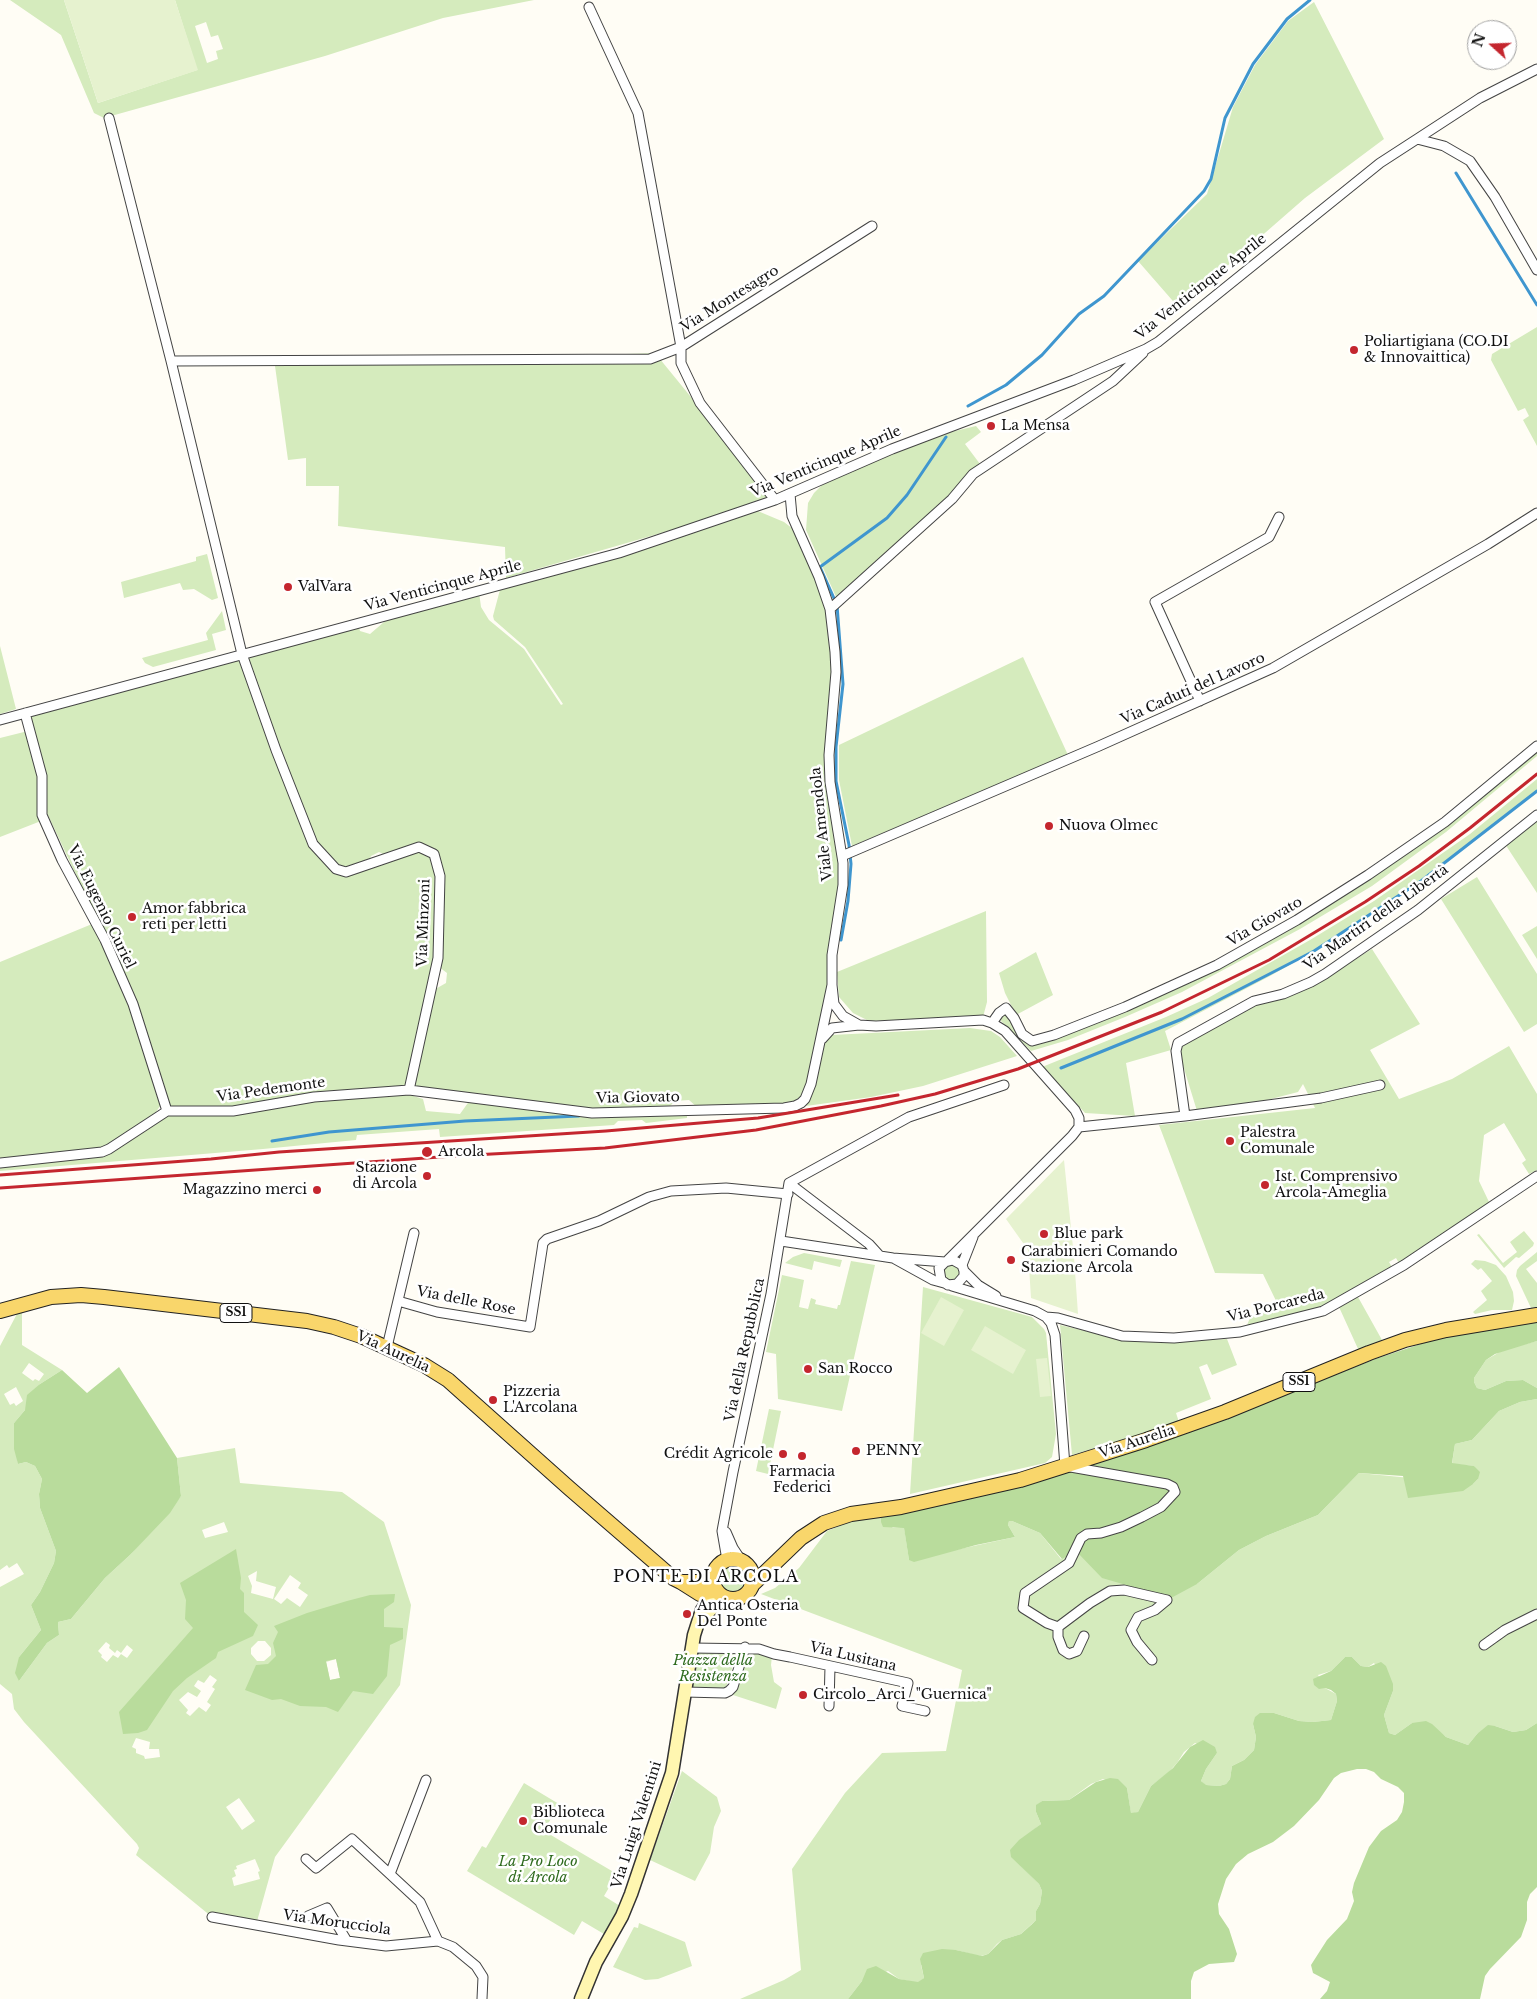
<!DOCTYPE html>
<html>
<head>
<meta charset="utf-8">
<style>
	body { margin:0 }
	#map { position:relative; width:1537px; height:1999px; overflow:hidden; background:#fffdf5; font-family:"Libre Baskerville",serif }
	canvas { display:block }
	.north { position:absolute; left:1467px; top:20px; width:50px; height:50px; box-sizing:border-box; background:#fff; border:1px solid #a0a0a0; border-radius:50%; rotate:290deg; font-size:14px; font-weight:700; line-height:20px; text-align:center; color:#111 }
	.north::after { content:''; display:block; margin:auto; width:18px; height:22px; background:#c4262e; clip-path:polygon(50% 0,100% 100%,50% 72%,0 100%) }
</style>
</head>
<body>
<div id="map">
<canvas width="1537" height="1999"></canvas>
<div class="north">N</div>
</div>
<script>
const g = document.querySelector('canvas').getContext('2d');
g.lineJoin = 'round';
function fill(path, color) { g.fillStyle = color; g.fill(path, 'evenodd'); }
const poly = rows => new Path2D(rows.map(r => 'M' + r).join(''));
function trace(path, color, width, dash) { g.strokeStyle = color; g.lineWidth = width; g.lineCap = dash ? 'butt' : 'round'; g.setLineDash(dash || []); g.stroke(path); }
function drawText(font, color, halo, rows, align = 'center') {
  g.font = font + ' "Libre Baskerville",serif'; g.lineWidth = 5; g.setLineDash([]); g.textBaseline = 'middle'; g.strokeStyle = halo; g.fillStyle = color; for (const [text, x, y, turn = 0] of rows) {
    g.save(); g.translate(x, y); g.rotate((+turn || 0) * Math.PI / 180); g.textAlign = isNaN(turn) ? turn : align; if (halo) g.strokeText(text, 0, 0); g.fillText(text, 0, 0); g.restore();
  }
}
const green = poly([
	[10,0,64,0,98,103,197,70,175,0,534,0,443,18,325,56,104,118,94,113,61,35],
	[206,22,211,37,218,35,223,49,216,51,218,59,207,63,195,26],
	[1314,2,1384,139,1305,198,1179,308,1138,261,1207,194,1233,107,1255,65,1288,21],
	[1537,327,1537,446,1523,420,1529,416,1525,408,1518,411,1491,360,1492,354],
	[655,353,775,500,506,578,505,547,338,526,339,486,306,486,306,458,288,460,275,366],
	[976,426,981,432,965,444,980,464,971,472,950,497,837,599,806,530,808,503,814,493,822,485,869,463,938,435],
	[753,509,784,522,797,532,829,609,833,652,828,755,842,863,830,985,804,1098,795,1104,699,1109,689,1100,675,1101,666,1110,592,1111,411,1089,432,991,446,983,447,973,439,967,436,853,419,846,387,856,379,852,371,856,368,863,357,868,337,868,314,843,244,655,358,624,360,631,370,634,391,616,479,592,481,607,489,620,524,649,561,705,563,704,525,647,494,620,493,616,501,586],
	[207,554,218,598,212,600,194,589,183,590,180,583,124,598,121,582,196,561,196,557],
	[222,611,226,630,212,634,216,650,153,667,145,663,142,658,208,640,206,633],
	[0,646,16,709,0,714],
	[240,657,312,845,335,870,419,849,433,855,439,876,437,958,408,1089,233,1110,168,1109,106,939,47,813,28,715],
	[1023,657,1068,755,852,846,839,780,839,745],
	[28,731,40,776,41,821,0,837,0,738],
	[1537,750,1537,756,1446,832,1372,886,1300,929,1182,992,1125,1017,1068,1040,1031,1051,1001,1021,999,1017,1007,1013,1031,1043,1125,1010,1332,902],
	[1537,779,1537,791,1421,881,1314,951,1270,976,1165,1031,1171,1050,1126,1063,1135,1116,1085,1113,1042,1067,1166,1017,1208,998,1310,940,1374,901,1470,834],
	[1537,819,1537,893,1505,844],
	[1477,877,1537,974,1537,1024,1524,1032,1441,899],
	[986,911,987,1002,983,1017,869,1021,853,1013,839,997,837,972],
	[92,924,130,1005,162,1103,152,1118,101,1149,0,1158,0,962],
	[1537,926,1537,959,1522,935],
	[1372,949,1420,1024,1370,1050,1399,1099,1452,1079,1509,1046,1537,1094,1537,1170,1529,1174,1522,1163,1526,1160,1504,1123,1484,1135,1479,1181,1490,1204,1400,1265,1396,1258,1389,1262,1393,1269,1353,1289,1322,1309,1246,1328,1251,1315,1280,1309,1263,1274,1215,1273,1159,1125,1315,1108,1303,1084,1298,1092,1267,1100,1197,1111,1178,1049,1222,1020,1256,1005,1314,984],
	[1036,952,1053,995,1016,1015,1005,993,999,973],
	[970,1028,991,1031,1000,1037,1017,1056,923,1086,871,1097,806,1106,818,1074,822,1047,832,1035],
	[404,1093,423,1099,426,1111,460,1114,470,1100,531,1108,687,1113,687,1118,646,1123,642,1120,618,1121,614,1125,440,1137,439,1129,357,1135,356,1140,263,1149,0,1171,0,1165,99,1156,111,1153,169,1114,314,1099],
	[1524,1231,1534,1243,1533,1246,1519,1258,1516,1257,1504,1268,1477,1235,1479,1234,1503,1263,1517,1252,1510,1242],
	[1537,1252,1537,1261,1526,1269,1537,1283,1537,1307,1531,1308,1516,1276,1517,1270,1520,1266],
	[804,1253,842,1260,840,1267,814,1261,812,1270,785,1263,793,1257],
	[1475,1260,1485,1261,1496,1265,1506,1276,1513,1292,1514,1301,1512,1310,1492,1310,1475,1314,1473,1312,1487,1300,1481,1291,1492,1281,1481,1268,1478,1270,1471,1264],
	[851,1261,875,1265,842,1411,778,1399,776,1354,766,1352,782,1275,804,1280,799,1307,808,1309,811,1298,816,1300,815,1304,837,1309,838,1305,840,1305],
	'944 1272a8 8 0 1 1 16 0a8 8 0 1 1-16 0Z',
	[923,1287,1032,1317,1044,1329,1046,1333,1056,1434,1052,1457,1045,1463,910,1494],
	[1358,1297,1382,1340,1359,1351,1339,1307],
	[19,1310,22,1310,22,1345,62,1370,40,1384,25,1410,14,1423,18,1464,26,1462,35,1466,42,1479,39,1494,40,1508,56,1551,54,1563,40,1592,31,1605,41,1630,19,1657,19,1681,47,1643,59,1635,58,1622,71,1619,105,1578,130,1555,181,1496,177,1458,235,1448,240,1483,342,1492,384,1522,411,1605,400,1685,275,1857,256,1925,212,1917,136,1855,139,1848,137,1844,24,1722,14,1709,12,1694,0,1684,0,1587,24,1574,17,1563,9,1568,7,1565,0,1570,0,1346],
	[29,1363,44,1374,39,1381,35,1379,33,1381,22,1373],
	[16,1387,23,1401,16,1406,14,1403,10,1405,4,1394],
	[224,1522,228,1532,205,1538,202,1530],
	[257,1571,256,1581,276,1587,273,1599,251,1593,252,1586,248,1576],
	[290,1575,301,1583,298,1588,308,1595,300,1607,287,1598,281,1604,274,1599],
	[258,1641,265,1641,271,1648,271,1655,264,1661,257,1661,251,1654,251,1648],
	[106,1642,110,1645,109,1648,115,1653,117,1650,121,1653,127,1645,133,1650,127,1658,121,1654,118,1658,113,1655,107,1662,101,1657,102,1655,98,1651],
	[336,1659,340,1678,330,1680,326,1662],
	[210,1675,217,1680,212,1687,215,1689,207,1702,211,1705,206,1712,199,1707,190,1716,186,1713,188,1710,179,1700,188,1692,197,1697,201,1691,194,1686,198,1680,204,1683],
	[136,1738,150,1742,149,1749,159,1749,160,1757,145,1759,144,1756,136,1753,136,1749,132,1747],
	[239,1798,255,1821,242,1830,226,1807],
	[255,1859,260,1871,258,1872,260,1879,234,1886,232,1878,236,1876,234,1870,237,1869,236,1866],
	[1060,1325,1111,1337,1188,1341,1227,1339,1237,1365,1212,1375,1207,1364,1199,1367,1211,1399,1176,1413,1179,1422,1072,1455],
	[1537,1341,1537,1388,1523,1380,1506,1381,1485,1390,1477,1388,1474,1382,1474,1378,1486,1360,1503,1350],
	[1537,1399,1537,1723,1526,1730,1513,1732,1495,1726,1477,1734,1468,1745,1446,1737,1441,1733,1412,1723,1395,1735,1389,1733,1384,1715,1393,1691,1374,1663,1368,1667,1361,1666,1352,1657,1345,1657,1331,1671,1318,1675,1325,1688,1336,1694,1337,1701,1331,1720,1313,1722,1299,1721,1274,1713,1253,1724,1256,1737,1254,1750,1244,1760,1232,1766,1230,1779,1226,1784,1219,1786,1205,1785,1201,1781,1206,1769,1217,1753,1195,1743,1184,1752,1177,1763,1168,1773,1151,1786,1138,1812,1131,1814,1127,1788,1103,1779,1091,1784,1069,1800,1042,1801,1037,1805,1036,1812,1041,1824,1036,1828,1021,1866,1039,1884,1042,1891,1040,1904,1036,1911,1036,1920,1021,1934,1002,1940,997,1944,988,1954,981,1956,975,1955,956,1950,921,1965,924,1978,918,1983,899,1979,888,1971,862,1981,848,1999,740,1999,784,1980,801,1970,792,1869,845,1793,882,1753,946,1751,962,1670,761,1594,775,1588,799,1568,827,1531,865,1516,881,1516,893,1528,904,1527,909,1560,1015,1537,1008,1525,1009,1521,1012,1521,1040,1533,1061,1559,1076,1551,1197,1584,1239,1550,1266,1536,1318,1515,1359,1473,1473,1484,1478,1479,1474,1466,1452,1464,1455,1444,1472,1440,1499,1411,1520,1402],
	[769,1409,781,1411,768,1474,756,1471],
	'714 1579a19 19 0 1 1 38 0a19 19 0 1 1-38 0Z',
	[698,1650,738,1650,725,1690,691,1690],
	[747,1650,772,1656,771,1665,774,1682,782,1688,776,1709,733,1695],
	[682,1771,717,1797,721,1811,714,1827,710,1853,695,1881,650,1860],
	[524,1783,559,1804,544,1831,617,1874,604,1896,620,1906,604,1934,582,1921,574,1935,467,1871,482,1846,486,1848],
	[639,1923,685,1942,692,1966,658,1979,645,1980,613,1967,634,1927,638,1928]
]);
const forest = poly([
	[1537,1322,1537,1341,1495,1354,1486,1360,1474,1378,1474,1382,1477,1388,1485,1390,1506,1381,1523,1380,1537,1388,1537,1399,1520,1402,1499,1411,1472,1440,1455,1444,1452,1463,1474,1466,1480,1472,1478,1479,1473,1484,1463,1491,1408,1498,1403,1476,1359,1473,1318,1515,1266,1536,1239,1550,1197,1584,1171,1598,1102,1578,1076,1551,1062,1559,1040,1533,1012,1521,1009,1521,1008,1525,1015,1537,976,1545,914,1562,909,1560,904,1528,883,1527,881,1522,881,1516,1257,1405,1378,1358,1430,1341,1483,1330],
	[119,1367,177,1458,181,1496,170,1513,130,1555,105,1578,71,1619,58,1622,59,1635,47,1643,19,1681,15,1673,19,1657,41,1630,31,1605,40,1592,54,1563,56,1551,40,1508,39,1494,42,1479,35,1466,26,1462,18,1464,14,1449,14,1423,25,1410,27,1395,40,1384,62,1370,87,1393],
	[236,1549,241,1578,240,1589,244,1593,244,1612,258,1625,253,1636,218,1652,216,1658,187,1678,173,1691,147,1730,138,1733,123,1734,119,1712,193,1628,185,1619,186,1600,180,1583],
	[395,1594,394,1602,384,1609,384,1627,403,1628,403,1639,390,1645,387,1676,373,1694,353,1691,338,1712,326,1707,300,1706,281,1699,272,1700,245,1690,256,1665,268,1664,276,1656,273,1643,278,1632,274,1626,307,1613,347,1601,370,1595],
	[336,1659,340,1678,330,1680,326,1661],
	[1345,1657,1352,1657,1361,1666,1368,1667,1381,1662,1386,1666,1393,1684,1393,1691,1384,1715,1389,1733,1395,1735,1412,1723,1426,1721,1432,1724,1446,1737,1468,1745,1477,1734,1488,1725,1495,1726,1513,1732,1526,1730,1537,1723,1537,1887,1530,1894,1527,1902,1527,1920,1521,1937,1490,1969,1485,1976,1480,1999,1320,1999,1327,1991,1330,1982,1313,1973,1311,1965,1327,1940,1347,1919,1354,1901,1352,1892,1354,1883,1369,1847,1381,1831,1397,1820,1402,1812,1404,1802,1404,1793,1398,1787,1381,1779,1374,1772,1366,1769,1357,1769,1341,1773,1334,1778,1319,1800,1294,1826,1273,1842,1248,1854,1236,1864,1226,1879,1218,1904,1219,1914,1229,1929,1237,1954,1234,1962,1209,1964,1194,1972,1191,1981,1191,1999,848,1999,862,1981,867,1969,876,1966,899,1979,918,1982,924,1978,920,1959,923,1953,942,1949,956,1950,982,1956,988,1954,1002,1940,1021,1934,1031,1925,1036,1920,1036,1911,1040,1904,1042,1891,1039,1884,1011,1857,1010,1850,1019,1840,1041,1824,1036,1812,1036,1805,1042,1801,1069,1800,1096,1782,1110,1778,1118,1779,1127,1788,1131,1813,1138,1812,1151,1786,1173,1768,1190,1747,1203,1740,1215,1747,1217,1753,1206,1769,1201,1781,1206,1785,1219,1786,1226,1784,1230,1779,1232,1766,1244,1760,1254,1750,1256,1737,1253,1724,1255,1717,1260,1713,1274,1713,1299,1721,1313,1722,1331,1720,1337,1701,1336,1694,1331,1690,1325,1688,1319,1689,1314,1685,1313,1679,1331,1671]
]);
const pitch = poly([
	[64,0,175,0,198,70,98,103],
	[1064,1160,1074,1257,1078,1314,1031,1298,1028,1250,1006,1219],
	[941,1297,964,1310,944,1346,921,1333],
	[985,1326,1026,1350,1013,1374,971,1350],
	[1047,1358,1051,1396,1040,1397,1036,1359]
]);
const stream = poly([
	[1456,173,1537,305],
	[968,406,1006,385,1042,355,1079,314,1104,296,1204,191,1211,179,1225,118,1253,64,1287,19,1310,0],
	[841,940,848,901,851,864,849,845,836,781,836,747,843,684,837,605,820,567,887,518,907,495,946,437],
	[1061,1068,1182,1019,1314,951,1421,881,1537,791],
	[272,1141,329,1132,465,1121,579,1116]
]);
const street = poly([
	[109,118,171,361,242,654,276,750,313,844,336,869,346,872,419,847,434,854,440,876,438,958,409,1090],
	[1417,139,1480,98,1537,69],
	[171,361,650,359,681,347,638,113,589,7],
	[790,494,792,516,819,577,830,609,835,652,836,672,829,755,830,782,843,863,843,885,832,955,832,985,834,1004,843,1016,859,1025,876,1026,983,1020,992,1023,1005,1031,1075,1110,1079,1118,1079,1127],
	[775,500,700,403,681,363,681,347,872,226],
	[830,609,952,499,973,474,1113,381,1143,353],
	[1200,701,1155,602,1269,537,1279,517],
	[25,713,42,776,42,815,62,860,105,940,133,1004,167,1111],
	[0,720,619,553,775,500,892,449,1074,380,1146,349,1158,342,1380,163,1417,139,1444,146,1470,161,1495,197,1537,270],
	[842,856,1099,746,1273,668,1488,544,1537,513],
	[992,1023,999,1013,1006,1008,1014,1018,1022,1034,1032,1041,1054,1035,1125,1007,1217,965,1297,920,1368,875,1445,822,1537,746],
	[822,1039,832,1028,859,1025],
	[1185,1116,1321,1098,1380,1085],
	[1079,1127,1185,1116,1176,1051,1178,1043,1254,1001,1283,994,1311,982,1325,974,1418,910,1537,815],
	[0,1163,102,1152,109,1149,167,1111,233,1111,314,1097,409,1090,592,1113,784,1108,795,1106,801,1103,805,1099,811,1084,832,985],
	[789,1183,909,1117,1004,1085],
	[789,1183,869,1244,879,1255],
	[781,1241,893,1258,945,1262,953,1260,962,1265,964,1271,964,1276,957,1284,948,1285,941,1280,939,1268,945,1262],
	[895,1259,933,1280,944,1283],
	[948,1260,1072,1136,1079,1127],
	[962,1265,973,1237],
	[964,1271,978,1285,996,1296],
	[952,1286,1035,1311,1046,1317,1058,1318,1122,1336,1174,1338,1240,1332,1323,1311,1404,1265,1537,1176],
	[398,1301,437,1312,530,1327,542,1250,543,1243,547,1239,599,1221,649,1197,671,1191,726,1188,788,1194],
	[1046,1317,1051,1323,1055,1335,1065,1466,1167,1484,1173,1487,1175,1492,1161,1507,1142,1517,1121,1527,1101,1533,1087,1534,1081,1538,1069,1563,1025,1593,1023,1608,1047,1623,1058,1627,1090,1603,1110,1591,1124,1590,1167,1600],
	[387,1347,414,1233],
	[726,1532,733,1548,743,1563],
	[727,1560,722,1531,733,1472,771,1294,789,1183],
	[1058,1627,1058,1637,1063,1650,1069,1654,1077,1651,1084,1636],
	[1484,1645,1505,1630,1537,1614],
	[692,1648,759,1649,774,1654,790,1657,908,1683,902,1706,925,1711],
	[1152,1660,1137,1642,1131,1630,1138,1617,1155,1610,1167,1600],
	[685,1692,725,1693,729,1691,733,1687,745,1647],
	[829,1706,830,1666],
	[306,1859,316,1868,352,1839,420,1902,438,1941],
	[390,1874,426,1780],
	[308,1916,327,1908,347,1941],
	[212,1917,339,1940,386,1946,438,1941,453,1947,476,1966,483,1977,482,1999]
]);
const secondary = poly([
	[707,1613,725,1597],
	[581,1999,596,1962,622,1916,631,1894,672,1773,694,1635,702,1610,716,1590]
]);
const primary = poly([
	[0,1311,51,1297,81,1295,104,1297,307,1321,334,1327,361,1336,424,1365,448,1380,569,1488,673,1578,681,1582,713,1582],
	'713 1579a20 20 0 1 1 40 0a20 20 0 1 1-40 0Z',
	[681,1582,700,1594,716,1590],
	[751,1586,801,1538,824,1523,851,1514,901,1507,1020,1480,1146,1440,1225,1412,1369,1353,1405,1340,1446,1330,1537,1315]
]);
const rail = poly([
	[0,1175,211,1159,279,1152,606,1131,758,1118,898,1095],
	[0,1188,454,1156,605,1148,756,1130,881,1106,935,1094,1018,1069,1162,1012,1269,960,1365,902,1419,866,1470,828,1537,774]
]);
const markers = [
	[1354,350,5,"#c4262e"],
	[991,426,5,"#c4262e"],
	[288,587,5,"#c4262e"],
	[1049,826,5,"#c4262e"],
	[132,917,5,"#c4262e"],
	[1230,1141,5,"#c4262e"],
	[427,1152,6,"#c4262e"],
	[427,1176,5,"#c4262e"],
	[1265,1185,5,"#c4262e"],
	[317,1190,5,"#c4262e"],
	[1044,1234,5,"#c4262e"],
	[1011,1260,5,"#c4262e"],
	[808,1369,5,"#c4262e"],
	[493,1400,5,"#c4262e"],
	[856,1451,5,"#c4262e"],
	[783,1454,5,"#c4262e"],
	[802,1456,5,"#c4262e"],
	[687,1614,5,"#c4262e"],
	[803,1695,5,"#c4262e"],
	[523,1821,5,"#c4262e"]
];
const shields = [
	[236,1313,32],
	[1299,1382,32]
];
const shieldNames = [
	["SS1",236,1313],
	["SS1",1299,1382]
];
const streetNames = [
	["Via Venticinque Aprile",1201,287,-38],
	["Via Montesagro",730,299,-32],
	["Via Venticinque Aprile",826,462,-23],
	["Via Venticinque Aprile",443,586,-15],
	["Via Caduti del Lavoro",1193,689,-24],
	["Viale Amendola",822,824,-96],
	["Via Eugenio Curiel",101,907,64],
	["Via Martiri della Libertà",1376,918,-35],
	["Via Giovato",1265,922,-30],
	["Via Minzoni",424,923,-88],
	["Via Pedemonte",271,1090,-8],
	["Via Giovato",638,1098,-1],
	["Via delle Rose",466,1301,11],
	["Via Porcareda",1276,1306,-14],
	["Via della Repubblica",745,1350,-78],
	["Via Aurelia",393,1352,25],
	["Via Aurelia",1137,1442,-18],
	["Via Lusitana",853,1657,13],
	["Via Luigi Valentini",637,1825,-72],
	["Via Morucciola",337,1923,8]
];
const poiNames = [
	["Poliartigiana (CO.DI",1364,342],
	["& Innovaittica)",1364,358],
	["La Mensa",1001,426],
	["ValVara",298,587],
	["Nuova Olmec",1059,826],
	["Amor fabbrica",142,909],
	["reti per letti",142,925],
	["Palestra",1240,1133],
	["Comunale",1240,1149],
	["Arcola",438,1152],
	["Stazione",417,1168,"right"],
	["di Arcola",417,1184,"right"],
	["Ist. Comprensivo",1275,1177],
	["Arcola-Ameglia",1275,1193],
	["Magazzino merci",307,1190,"right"],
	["Blue park",1054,1234],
	["Carabinieri Comando",1021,1252],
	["Stazione Arcola",1021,1268],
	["San Rocco",818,1369],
	["Pizzeria",503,1392],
	["L'Arcolana",503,1408],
	["PENNY",866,1451],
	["Crédit Agricole",773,1454,"right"],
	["Farmacia",802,1472,"center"],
	["Federici",802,1488,"center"],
	["Antica Osteria",697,1606],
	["Del Ponte",697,1622],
	["Circolo_Arci_\"Guernica\"",813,1695],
	["Biblioteca",533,1813],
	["Comunale",533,1829]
];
const parkNames = [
	["Piazza della",713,1661],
	["Resistenza",713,1677],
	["La Pro Loco",538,1862],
	["di Arcola",538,1878]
];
const quarterNames = [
	["PONTE DI ARCOLA",706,1577]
];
fill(green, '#d5ebbd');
fill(forest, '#b9dc9c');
fill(pitch, '#e6f2cf');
trace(stream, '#3f96cf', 3);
trace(street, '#444', 11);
trace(secondary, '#333', 15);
trace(primary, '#222', 16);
trace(street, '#fff', 9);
trace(secondary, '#fff6b0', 12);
trace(primary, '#f9d66b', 14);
trace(rail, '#c4262e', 3);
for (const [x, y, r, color] of markers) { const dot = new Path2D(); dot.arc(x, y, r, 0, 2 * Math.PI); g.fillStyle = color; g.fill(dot); trace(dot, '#fff', 2); }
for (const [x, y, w] of shields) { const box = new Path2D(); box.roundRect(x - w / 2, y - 9.5, w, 19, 4); g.fillStyle = '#fff'; g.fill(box); trace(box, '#111', 1); }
drawText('bold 12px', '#111', null, shieldNames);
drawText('14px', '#111', '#fff', streetNames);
drawText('14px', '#111', '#fff', poiNames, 'left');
drawText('italic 14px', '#2f6b1f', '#fff', parkNames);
g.letterSpacing = '1px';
drawText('16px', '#111', '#fff', quarterNames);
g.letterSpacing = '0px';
</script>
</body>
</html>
